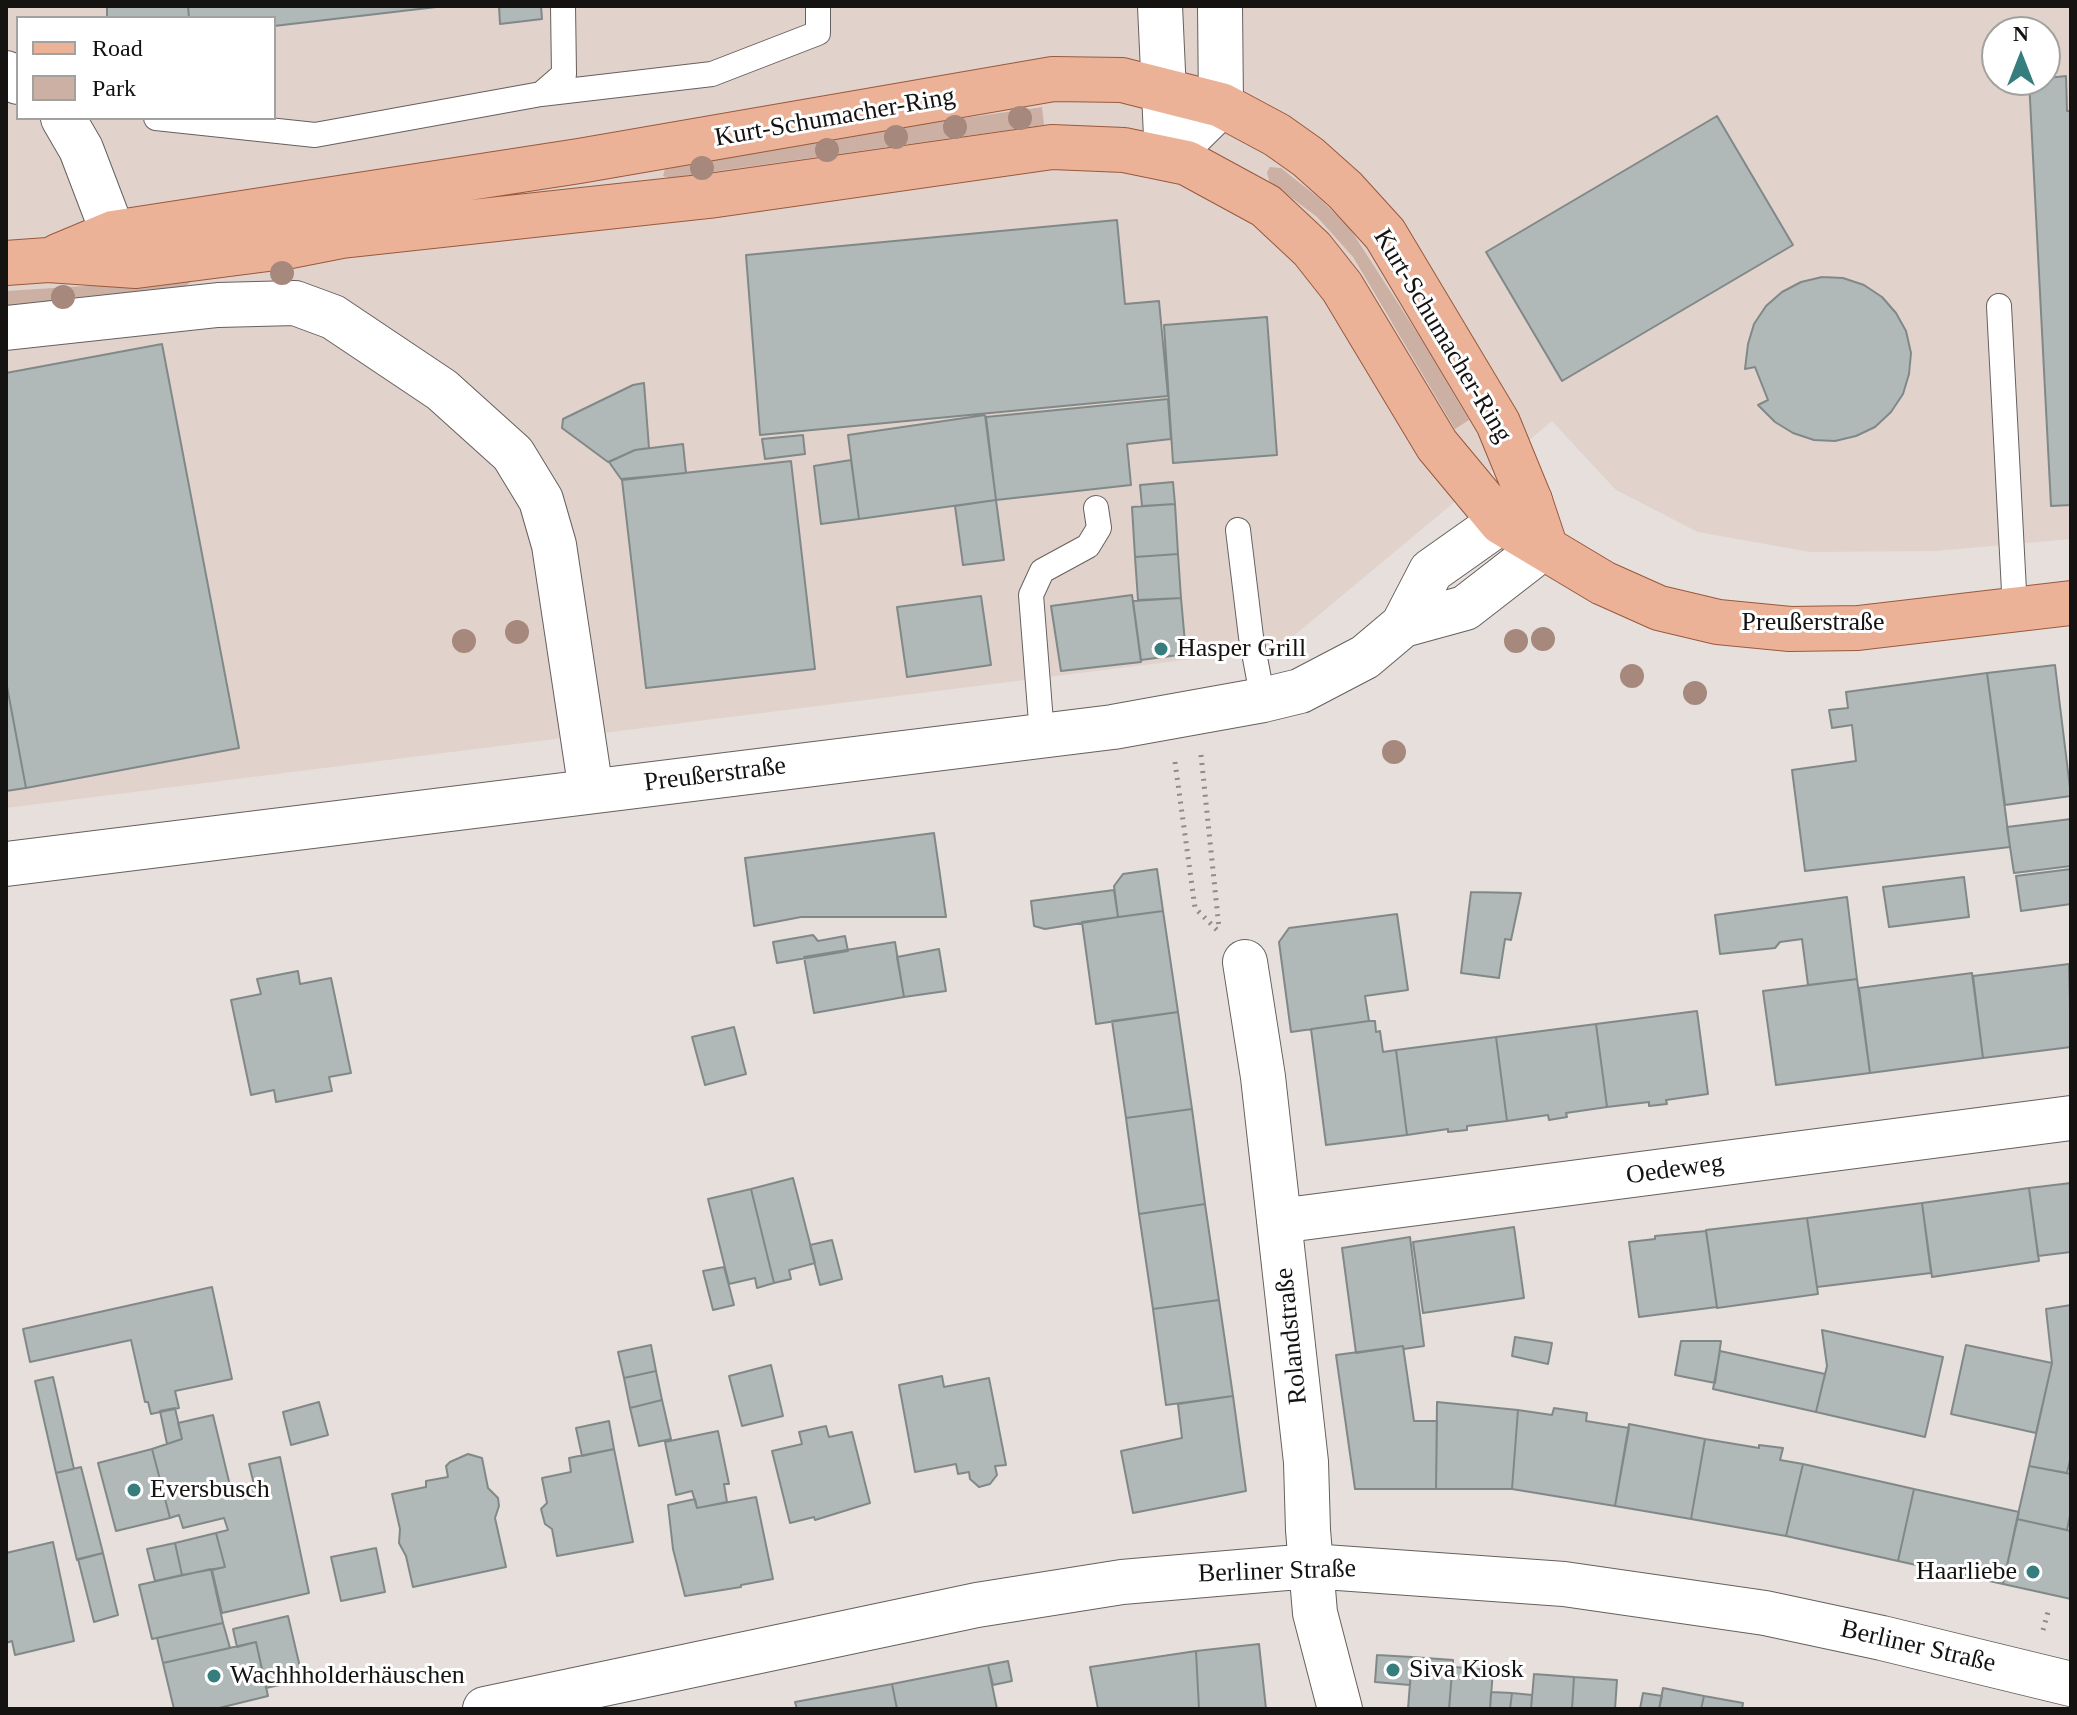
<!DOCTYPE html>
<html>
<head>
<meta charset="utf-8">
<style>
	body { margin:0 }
	#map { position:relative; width:2077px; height:1715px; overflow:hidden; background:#e6dfdc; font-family:"Times New Roman",serif }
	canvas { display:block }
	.frame { position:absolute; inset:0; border:8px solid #151312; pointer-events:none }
	.legend { position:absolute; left:16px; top:16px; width:260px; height:104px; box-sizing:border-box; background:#fff; border:2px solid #a1a1a0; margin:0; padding:10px 14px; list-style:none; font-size:24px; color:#151312 }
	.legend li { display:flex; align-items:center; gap:16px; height:40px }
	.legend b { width:40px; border:2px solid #a1a1a0 }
	.north { position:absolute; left:1981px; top:16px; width:80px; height:80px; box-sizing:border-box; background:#fff; border:2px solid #a1a1a0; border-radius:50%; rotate:0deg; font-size:22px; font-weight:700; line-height:32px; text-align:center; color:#151312 }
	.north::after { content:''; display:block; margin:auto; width:28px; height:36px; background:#367e7e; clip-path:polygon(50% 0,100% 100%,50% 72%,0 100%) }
</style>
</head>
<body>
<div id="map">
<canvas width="2077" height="1715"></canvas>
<div class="frame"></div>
<ul class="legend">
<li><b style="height:10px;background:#ecb298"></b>Road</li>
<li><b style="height:22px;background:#ccb0a4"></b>Park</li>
</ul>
<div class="north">N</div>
</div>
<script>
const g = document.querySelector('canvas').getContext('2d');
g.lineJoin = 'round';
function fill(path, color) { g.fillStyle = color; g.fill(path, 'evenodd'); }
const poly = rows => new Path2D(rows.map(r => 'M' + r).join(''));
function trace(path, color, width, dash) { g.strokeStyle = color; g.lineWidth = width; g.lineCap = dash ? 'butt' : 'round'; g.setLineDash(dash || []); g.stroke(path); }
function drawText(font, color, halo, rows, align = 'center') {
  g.font = font + ' "Times New Roman",serif'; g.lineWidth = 6; g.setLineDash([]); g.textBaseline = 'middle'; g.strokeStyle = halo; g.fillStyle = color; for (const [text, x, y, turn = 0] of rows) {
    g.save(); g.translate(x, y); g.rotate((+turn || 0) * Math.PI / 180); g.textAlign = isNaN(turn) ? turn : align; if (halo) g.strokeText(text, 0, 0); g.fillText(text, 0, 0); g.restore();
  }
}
const built = poly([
	[6,6,2071,6,2071,539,1935,551,1810,552,1698,532,1616,490,1552,421,1279,648,6,808,6,317,192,280,6,291],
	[18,18,274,18,274,118,18,118],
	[1997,32,2045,32,2045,80,1997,80],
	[1042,107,1043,125,708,172,928,123],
	[1270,167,1281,168,1319,198,1349,227,1423,342,1468,421,1389,319,1353,257,1317,217,1269,181]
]);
const green = poly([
	[1042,107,1044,125,669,178,663,176,665,169,928,123],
	[1270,167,1281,168,1319,198,1349,227,1423,342,1469,420,1455,429,1353,257,1317,217,1269,181,1267,172],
	[194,279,175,295,6,317,6,291]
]);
const building = poly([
	[107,6,188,6,189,18,107,18,107,6],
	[188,6,445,6,274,26,274,18,189,18,188,6],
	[499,6,541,6,542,19,500,24,499,6],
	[2066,76,2067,111,2071,111,2071,505,2051,506,2029,80,2066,76],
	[1717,116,1793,245,1562,381,1486,252,1717,116],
	[1117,220,1125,304,1159,301,1168,396,760,435,746,255,1117,220],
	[1822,277,1843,278,1864,285,1882,297,1896,313,1906,331,1911,353,1909,374,1903,394,1891,412,1875,427,1856,436,1835,441,1814,440,1793,433,1775,422,1758,405,1768,400,1755,367,1745,369,1748,344,1754,324,1766,306,1782,292,1801,282,1822,277],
	[1267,317,1277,455,1173,463,1164,325,1267,317],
	[162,344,239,748,26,788,6,681,6,373,162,344],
	[644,383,649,448,635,450,608,462,562,428,563,419,633,385,644,383],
	[1168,399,1171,439,1127,444,1131,485,996,500,986,417,1168,399],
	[985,415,996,500,859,519,848,435,985,415],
	[803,435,805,454,765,459,762,439,803,435],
	[683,444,686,473,621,479,609,462,635,450,683,444],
	[851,460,859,519,821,524,814,466,851,460],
	[791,461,815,669,646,688,622,480,791,461],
	[1173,482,1175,504,1142,506,1140,485,1173,482],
	[996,500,1004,560,963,565,955,506,996,500],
	[1175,504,1178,554,1135,557,1132,507,1175,504],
	[1178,554,1181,598,1138,600,1135,557,1178,554],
	[1132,595,1141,662,1061,671,1051,606,1132,595],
	[981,596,991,665,907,677,897,607,981,596],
	[1181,598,1186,654,1141,660,1133,601,1181,598],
	[2055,665,2071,796,2005,805,1987,673,2055,665],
	[1987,673,2010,847,1805,871,1792,770,1856,761,1852,725,1832,728,1829,710,1848,708,1846,692,1987,673],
	[6,681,26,788,6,791,6,681],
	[2071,819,2071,866,2014,873,2007,827,2071,819],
	[934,833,946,917,801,917,754,926,745,858,934,833],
	[1157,869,1163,911,1118,917,1114,886,1123,874,1157,869],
	[2071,869,2071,904,2021,911,2016,876,2071,869],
	[1964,877,1969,917,1889,927,1883,887,1964,877],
	[1114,890,1118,917,1045,929,1034,926,1031,901,1114,890],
	[1471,892,1521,893,1511,940,1505,939,1499,978,1461,973,1471,892],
	[1847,897,1857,979,1808,985,1802,939,1780,942,1775,948,1720,954,1715,915,1847,897],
	[1163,911,1178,1012,1096,1024,1082,922,1163,911],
	[1397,914,1408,990,1365,996,1369,1021,1291,1032,1279,942,1289,928,1397,914],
	[813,935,818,941,845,936,848,951,777,963,773,942,813,935],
	[895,942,904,997,814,1013,804,957,895,942],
	[939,949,946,991,904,997,897,957,939,949],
	[2069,964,2071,1047,1983,1058,1973,976,2069,964],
	[298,971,300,984,331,978,351,1073,329,1077,332,1091,276,1102,274,1090,251,1095,231,1000,261,994,257,979,298,971],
	[1972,973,1983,1058,1870,1073,1859,988,1972,973],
	[1857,979,1870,1073,1776,1085,1763,991,1857,979],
	[1697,1011,1708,1094,1666,1100,1667,1104,1649,1106,1649,1102,1607,1107,1596,1024,1697,1011],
	[1178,1012,1192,1109,1126,1118,1112,1021,1178,1012],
	[1369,1021,1375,1021,1376,1032,1380,1031,1383,1052,1396,1050,1407,1135,1326,1145,1311,1029,1369,1021],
	[1596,1024,1607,1107,1566,1113,1567,1117,1549,1120,1548,1115,1507,1121,1496,1037,1596,1024],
	[734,1027,746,1074,705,1085,692,1037,734,1027],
	[1496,1037,1507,1121,1467,1126,1467,1130,1448,1132,1448,1129,1407,1135,1396,1050,1496,1037],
	[1192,1109,1205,1204,1139,1214,1126,1118,1192,1109],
	[793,1178,815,1263,789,1270,791,1279,774,1283,751,1189,793,1178],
	[2071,1183,2071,1252,2038,1256,2029,1188,2071,1183],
	[2029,1188,2039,1261,1932,1277,1922,1203,2029,1188],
	[751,1189,774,1283,757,1288,755,1278,729,1284,708,1199,751,1189],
	[1922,1203,1931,1273,1817,1287,1807,1218,1922,1203],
	[1205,1204,1219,1300,1153,1309,1139,1214,1205,1204],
	[1807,1218,1818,1294,1717,1308,1706,1230,1807,1218],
	[1514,1227,1524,1298,1423,1313,1413,1242,1514,1227],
	[1706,1231,1717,1307,1639,1317,1629,1242,1655,1239,1655,1236,1706,1231],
	[1410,1237,1424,1346,1404,1349,1403,1346,1356,1353,1342,1248,1410,1237],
	[832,1240,842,1279,820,1285,810,1245,832,1240],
	[724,1267,734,1305,713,1310,703,1271,724,1267],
	[212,1287,232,1379,175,1391,179,1408,151,1414,148,1402,145,1402,131,1340,30,1362,23,1329,212,1287],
	[1219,1300,1233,1396,1166,1405,1153,1309,1219,1300],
	[2071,1305,2071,1456,2067,1473,2029,1466,2052,1363,2046,1309,2071,1305],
	[1822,1330,1943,1357,1925,1437,1816,1412,1827,1366,1822,1330],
	[1515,1337,1552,1343,1548,1364,1512,1356,1515,1337],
	[1681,1341,1721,1341,1715,1383,1675,1375,1681,1341],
	[651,1345,656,1371,624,1378,618,1352,651,1345],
	[1966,1345,2052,1363,2036,1433,1951,1414,1966,1345],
	[1403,1346,1414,1421,1437,1421,1436,1489,1355,1489,1336,1355,1403,1346],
	[1720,1351,1825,1374,1816,1412,1713,1389,1720,1351],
	[771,1365,783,1416,742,1426,729,1376,771,1365],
	[656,1371,662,1400,630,1408,624,1378,656,1371],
	[942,1376,944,1387,989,1378,1006,1465,995,1466,997,1475,990,1484,979,1487,970,1479,969,1472,958,1474,956,1464,915,1472,899,1385,942,1376],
	[53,1377,74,1469,56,1473,35,1381,53,1377],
	[1233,1396,1246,1491,1133,1513,1121,1451,1182,1438,1178,1404,1233,1396],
	[662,1400,671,1439,639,1446,630,1408,662,1400],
	[319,1402,328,1435,291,1445,283,1412,319,1402],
	[1437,1402,1518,1410,1512,1489,1436,1489,1437,1402],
	[175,1408,182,1439,167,1444,160,1411,175,1408],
	[1554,1408,1587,1413,1586,1421,1629,1428,1615,1506,1512,1489,1518,1410,1552,1415,1554,1408],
	[213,1415,232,1494,255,1489,249,1464,280,1457,309,1593,222,1613,212,1570,225,1567,216,1533,228,1530,224,1518,183,1528,179,1515,170,1518,152,1449,182,1439,178,1423,213,1415],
	[609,1421,614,1449,582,1456,576,1428,609,1421],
	[1629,1424,1705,1439,1691,1519,1615,1506,1629,1424],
	[826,1426,829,1437,852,1432,870,1503,815,1520,814,1517,790,1523,772,1451,802,1444,799,1432,826,1426],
	[718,1431,729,1484,724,1484,727,1502,697,1508,692,1491,676,1495,665,1442,718,1431],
	[1705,1439,1759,1448,1759,1445,1783,1448,1780,1460,1803,1464,1786,1536,1691,1519,1705,1439],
	[152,1449,170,1518,116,1531,98,1463,152,1449],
	[614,1449,633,1542,557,1556,552,1529,545,1524,541,1509,547,1503,542,1478,571,1472,569,1458,614,1449],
	[468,1454,482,1458,488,1488,498,1498,499,1506,495,1518,506,1567,413,1587,406,1556,399,1543,400,1529,392,1494,426,1487,426,1481,448,1477,446,1466,450,1462,468,1454],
	[1803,1464,1914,1489,1898,1561,1786,1536,1803,1464],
	[2029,1466,2071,1474,2071,1511,2067,1530,2017,1519,2029,1466],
	[81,1467,103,1553,77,1560,56,1473,81,1467],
	[1914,1489,2019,1512,2003,1584,1898,1561,1914,1489],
	[756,1497,773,1579,741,1585,741,1587,685,1596,673,1549,668,1505,695,1499,697,1508,756,1497],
	[2017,1519,2071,1531,2071,1599,2003,1584,2017,1519],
	[216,1533,225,1567,182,1575,175,1543,216,1533],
	[53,1542,74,1641,15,1655,12,1641,6,1643,6,1553,53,1542],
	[175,1543,182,1575,155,1581,147,1549,175,1543],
	[376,1548,385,1592,341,1601,331,1557,376,1548],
	[103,1553,118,1615,94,1622,78,1559,103,1553],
	[211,1569,223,1623,152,1639,139,1585,211,1569],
	[288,1616,303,1680,266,1688,256,1642,237,1647,233,1629,288,1616],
	[223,1623,230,1648,163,1663,157,1638,223,1623],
	[256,1642,268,1696,215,1709,174,1709,163,1663,256,1642],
	[1259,1644,1266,1709,1199,1709,1196,1651,1259,1644],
	[1196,1651,1199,1709,1098,1709,1090,1667,1196,1651],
	[1377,1655,1412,1657,1410,1685,1375,1682,1377,1655],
	[1412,1657,1453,1660,1449,1709,1408,1709,1412,1657],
	[1453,1660,1453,1667,1493,1670,1490,1709,1449,1709,1453,1660],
	[1008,1661,1012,1681,993,1685,988,1665,1008,1661],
	[988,1665,997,1709,897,1709,892,1684,988,1665],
	[1534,1674,1574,1677,1572,1709,1531,1709,1534,1674],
	[1574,1677,1617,1680,1615,1709,1572,1709,1574,1677],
	[892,1684,897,1709,797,1709,795,1702,892,1684],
	[1663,1688,1704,1696,1701,1709,1659,1709,1663,1688],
	[1491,1692,1512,1693,1510,1709,1490,1709,1491,1692],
	[1512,1693,1532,1695,1531,1709,1510,1709,1512,1693],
	[1643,1693,1662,1696,1659,1709,1640,1709,1643,1693],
	[1704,1696,1743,1703,1742,1709,1701,1709,1704,1696]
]);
const path = poly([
	[1201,755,1219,928],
	[1175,762,1195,908,1217,930],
	[2043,1630,2048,1612]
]);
const service = poly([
	[541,94,712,74,818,33,818,6],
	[156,118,315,135,541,94,564,74,563,6],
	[1999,306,2015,610],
	[1238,530,1251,637,1263,700],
	[1042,735,1031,595,1042,571,1088,546,1099,528,1096,508]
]);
const minor = poly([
	[6,73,18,82],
	[63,118,81,149,113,233],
	[6,328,218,305,295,303,333,317,442,390,513,454,541,500,554,545,591,791],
	[1403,625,1465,608,1545,546],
	[6,864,1113,727,1263,700,1300,691,1365,657,1403,625,1431,571,1530,501],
	[1245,962,1263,1077,1306,1462,1308,1530,1315,1613,1340,1709],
	[1279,1221,2071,1118],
	[485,1709,977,1605,1122,1582,1310,1566,1564,1584,1765,1613,1882,1638,2071,1684]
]);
const tertiary = poly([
	[1160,6,1167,158],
	[1167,158,1221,105,1220,6]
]);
const primary = poly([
	[58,256,113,233,579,161,1053,79,1122,80,1221,105,1277,135,1308,157,1345,190,1385,234,1498,423,1530,501,1545,546],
	[6,263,48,260,136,266,291,246,342,236,709,196,1052,147,1124,150,1187,163,1266,206,1312,249,1342,287,1437,445,1501,522,1603,583,1659,608,1718,622,1790,629,1858,628,2071,603]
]);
const trees = [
	[1020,118],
	[955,127],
	[896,137],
	[827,150],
	[702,168],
	[282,273],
	[63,297],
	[517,632],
	[1543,639],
	[464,641],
	[1516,641],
	[1632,676],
	[1695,693],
	[1394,752]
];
const markers = [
	[1161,649,8,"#367e7e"],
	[134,1490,8,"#367e7e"],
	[2033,1572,8,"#367e7e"],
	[1393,1670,8,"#367e7e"],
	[214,1676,8,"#367e7e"]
];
const streetNames = [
	["Kurt-Schumacher-Ring",835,118,-10],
	["Kurt-Schumacher-Ring",1442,336,59],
	["Preußerstraße",1813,623],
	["Preußerstraße",715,775,-7],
	["Oedeweg",1675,1170,-8],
	["Rolandstraße",1292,1336,-96],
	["Berliner Straße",1277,1572,-2],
	["Berliner Straße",1918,1647,13]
];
const poiNames = [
	["Hasper Grill",1177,649],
	["Eversbusch",150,1490],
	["Haarliebe",2017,1572,"right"],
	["Siva Kiosk",1409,1670],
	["Wachhholderhäuschen",230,1676]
];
fill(built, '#e1d2cc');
fill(green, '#ccb0a4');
fill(building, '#b0b8b8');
trace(building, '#818988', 2);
trace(service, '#66605e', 26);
trace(minor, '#66605e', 46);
trace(tertiary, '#66605e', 46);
trace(primary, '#99593d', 46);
trace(path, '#908b89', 5, [2, 6]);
trace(service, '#fff', 24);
trace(minor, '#fff', 44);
trace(tertiary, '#fff', 44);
trace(primary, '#ecb298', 44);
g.fillStyle = '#a6887c';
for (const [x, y] of trees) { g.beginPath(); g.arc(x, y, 12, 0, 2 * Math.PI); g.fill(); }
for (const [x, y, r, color] of markers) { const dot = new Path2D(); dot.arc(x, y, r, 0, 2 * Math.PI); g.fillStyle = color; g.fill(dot); trace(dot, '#fff', 3); }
drawText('26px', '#151312', '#fff', streetNames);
drawText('26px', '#151312', '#fff', poiNames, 'left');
</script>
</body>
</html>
